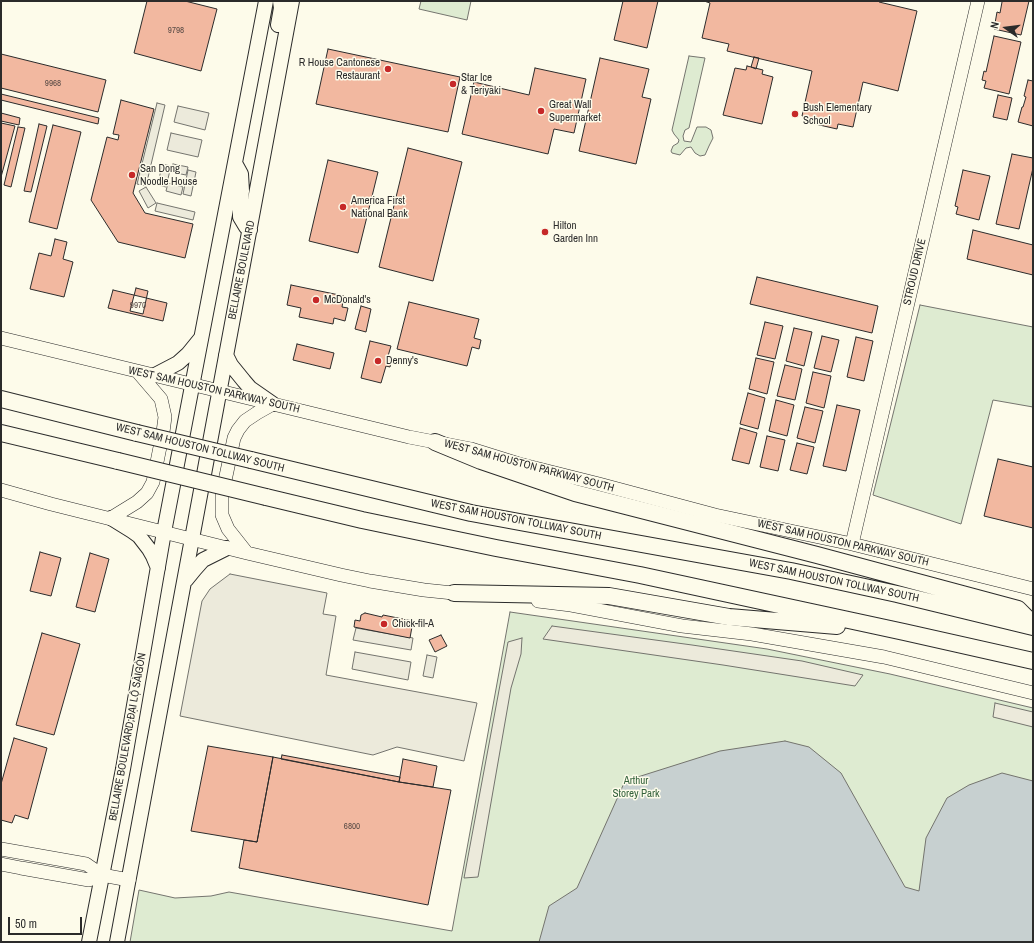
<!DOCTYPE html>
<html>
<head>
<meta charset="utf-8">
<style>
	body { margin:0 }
	#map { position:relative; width:1034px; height:943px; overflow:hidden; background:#fdfbea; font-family:"Archivo Narrow",sans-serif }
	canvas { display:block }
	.frame { position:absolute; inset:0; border:2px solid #2b2b2b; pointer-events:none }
	.north { position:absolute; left:986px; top:8px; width:40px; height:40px; -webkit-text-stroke:3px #fdfbea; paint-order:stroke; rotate:284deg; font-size:11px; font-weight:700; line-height:16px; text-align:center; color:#2b2b2b }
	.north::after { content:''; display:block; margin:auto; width:14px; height:18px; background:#2b2b2b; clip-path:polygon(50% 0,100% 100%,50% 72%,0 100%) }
	.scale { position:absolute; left:8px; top:917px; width:74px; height:18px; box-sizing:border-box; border:2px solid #2b2b2b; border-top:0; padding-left:5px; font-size:12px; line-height:14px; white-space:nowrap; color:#2b2b2b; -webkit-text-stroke:3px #fdfbea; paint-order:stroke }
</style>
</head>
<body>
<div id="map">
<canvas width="1034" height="943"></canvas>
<div class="frame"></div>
<div class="north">N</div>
<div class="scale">50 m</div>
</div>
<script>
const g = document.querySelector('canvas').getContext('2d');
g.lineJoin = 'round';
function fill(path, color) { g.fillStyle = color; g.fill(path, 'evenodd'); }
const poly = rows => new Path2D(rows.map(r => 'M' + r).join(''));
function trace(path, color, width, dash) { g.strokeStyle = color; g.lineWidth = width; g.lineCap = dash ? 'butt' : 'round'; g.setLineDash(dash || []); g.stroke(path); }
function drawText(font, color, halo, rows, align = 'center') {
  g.font = font + ' "Archivo Narrow",sans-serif'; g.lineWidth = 3; g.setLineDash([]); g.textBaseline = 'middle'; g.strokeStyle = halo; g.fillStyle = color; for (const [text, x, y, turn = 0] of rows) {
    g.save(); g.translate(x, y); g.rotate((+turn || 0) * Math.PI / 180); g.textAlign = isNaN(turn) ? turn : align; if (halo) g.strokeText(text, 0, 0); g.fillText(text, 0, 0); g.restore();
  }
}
const green = poly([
	[421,1,471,1,467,20,419,9,421,1],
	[689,56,705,58,689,128,685,130,683,136,684,141,691,142,697,127,706,127,711,130,713,138,709,146,705,155,700,156,695,153,691,147,686,148,680,155,672,153,671,151,673,146,678,143,679,140,674,134,672,130,689,56],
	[920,305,1033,327,1033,407,993,400,961,524,873,495,920,305],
	[510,612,767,649,890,674,1033,708,1033,942,130,942,139,890,175,898,211,896,229,892,452,931,510,612]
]);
const parking = poly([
	[157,103,165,105,146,186,137,184,157,103],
	[178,106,209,113,205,130,174,122,178,106],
	[171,133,202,140,198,157,167,150,171,133],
	[162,164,171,166,166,187,158,185,162,164],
	[173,164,188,167,186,175,171,172,173,164],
	[188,170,196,172,191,196,183,194,188,170],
	[168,183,183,187,181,195,166,191,168,183],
	[146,187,156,203,148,208,139,191,146,187],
	[157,203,195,212,193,220,155,211,157,203],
	[230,574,327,593,323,614,336,616,326,675,477,703,464,761,397,747,373,755,180,716,202,601,210,589,230,574],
	[552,626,692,645,802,661,863,675,855,686,723,665,543,639,552,626],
	[356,628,413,638,411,650,353,640,356,628],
	[522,638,521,654,511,688,478,877,464,878,508,642,522,638],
	[355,652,411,662,408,680,352,669,355,652],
	[427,655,437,657,433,678,423,676,427,655],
	[995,703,1033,712,1033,727,993,717,995,703]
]);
const water = poly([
	[785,741,809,747,841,773,905,887,919,891,926,838,947,798,969,785,1002,773,1033,781,1033,942,539,942,549,906,577,888,625,781,720,751,785,741]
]);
const building = poly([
	[147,1,185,1,217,9,201,71,134,53,147,1],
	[623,1,658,1,647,48,614,40,623,1],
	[704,1,880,1,879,2,917,11,898,91,863,82,853,127,838,124,837,129,815,124,816,119,802,116,812,71,727,51,729,44,702,38,710,3,704,1],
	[1001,1,1029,1,1021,35,994,29,997,12,1000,13,1002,2,1001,1],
	[994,36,1021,42,1009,94,984,88,986,81,982,80,984,71,986,72,994,36],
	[328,49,460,77,448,132,316,104,328,49],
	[1,54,106,80,98,112,1,88,1,54],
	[754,57,759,58,756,69,751,67,754,57],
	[600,58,649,69,642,97,651,99,636,164,579,151,600,58],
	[747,66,763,70,762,74,773,77,762,124,723,115,735,68,746,70,747,66],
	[535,68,586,79,574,133,554,129,548,154,462,134,474,82,529,95,535,68],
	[1028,80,1033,81,1033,126,1018,122,1022,107,1023,107,1026,97,1024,96,1028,80],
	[1,94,99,118,98,124,1,100,1,94],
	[998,95,1012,98,1007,120,993,117,998,95],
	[121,100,154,109,133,193,145,213,193,224,185,258,118,242,91,200,107,137,118,140,119,135,113,134,121,100],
	[1,113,20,118,19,125,1,121,1,113],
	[1,123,15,126,1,177,1,123],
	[39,124,47,126,31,192,24,191,39,124],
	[53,125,81,132,57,229,29,222,53,125],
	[18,127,25,128,11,187,4,185,18,127],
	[408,148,462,162,433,281,379,267,408,148],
	[1012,154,1033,158,1033,168,1019,229,996,224,1012,154],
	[328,160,378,172,358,253,309,241,328,160],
	[963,170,990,176,979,220,956,214,958,207,955,206,963,170],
	[973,230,1033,245,1033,275,967,259,973,230],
	[55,239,67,242,63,259,73,262,64,297,30,289,39,253,51,256,55,239],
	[757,277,878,306,872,333,750,304,757,277],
	[291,285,344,296,342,307,348,308,345,321,334,318,333,324,299,317,301,308,287,305,291,285],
	[136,288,148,291,143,314,130,311,136,288],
	[113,290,167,303,163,321,108,308,113,290],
	[409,302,479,319,474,338,481,340,479,349,472,347,467,366,397,349,409,302],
	[361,306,371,309,366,332,355,329,361,306],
	[765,322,783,326,775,359,757,355,765,322],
	[794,328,812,332,804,366,786,361,794,328],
	[822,336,839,340,831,372,814,368,822,336],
	[856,337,873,341,864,381,847,377,856,337],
	[370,341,391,346,388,356,392,357,390,367,386,366,381,383,361,378,370,341],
	[297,344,334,353,330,369,293,360,297,344],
	[756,358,774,362,767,394,749,389,756,358],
	[785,365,802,369,795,400,777,396,785,365],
	[813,372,831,376,824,408,806,403,813,372],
	[748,393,765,398,758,429,740,424,748,393],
	[776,400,794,405,787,436,769,431,776,400],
	[837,405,860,410,846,471,823,466,837,405],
	[805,407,823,411,815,443,797,438,805,407],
	[740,428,757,433,749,464,732,460,740,428],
	[767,436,785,440,778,471,760,467,767,436],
	[797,443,814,447,807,474,790,470,797,443],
	[998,459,1033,467,1033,528,984,516,998,459],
	[40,552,61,558,51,596,30,591,40,552],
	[90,553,109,559,95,612,76,607,90,553],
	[365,613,382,617,383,615,413,621,410,638,354,627,355,620,360,621,361,615,365,613],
	[42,633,80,644,54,735,16,725,42,633],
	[441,635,447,646,435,652,429,640,441,635],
	[14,738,47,748,28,819,15,815,12,823,1,820,1,784,14,738],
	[208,746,273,757,257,842,191,831,208,746],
	[282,755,400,777,399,782,281,759,282,755],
	[273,757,399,782,451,790,428,905,239,868,244,840,257,842,273,757],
	[403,759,437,766,433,787,399,782,403,759]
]);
const secondary = poly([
	[1,338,409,437,471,449,519,464,599,484,715,515,852,544,1033,589],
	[1,490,51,504,247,553,341,575,370,581,424,590,463,594],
	[111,518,137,502,147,493,153,482,163,432,165,417,161,399,137,371],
	[852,544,978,1],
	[247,553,228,529,222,515,222,495,234,438,238,430,245,421,257,413,273,404],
	[538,601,571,605,682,626,752,634,884,657,1033,693],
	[1,849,86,864,102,875,129,880],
	[1,864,21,868,89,880,102,875]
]);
const primary = poly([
	[278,25,281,8,280,1],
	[235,163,241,174,242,191,240,206,240,217,246,227,250,230],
	[226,355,231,365,244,381,250,388,273,404],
	[155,375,178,363,188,354,201,338],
	[111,518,132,531,139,536,149,549,153,556,158,568],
	[186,580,195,569,203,560,227,548],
	[89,942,123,769,164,532,266,1],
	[117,942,292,1]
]);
const highway = poly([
	[1,399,137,433],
	[1,433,118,461],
	[435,442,481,461,575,493,817,555,1018,609,1033,624],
	[251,460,471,513,525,523,791,571,897,594,1033,627],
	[266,497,362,520,496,548,640,575,904,632,1033,661],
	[454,593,609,596,729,617,837,626]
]);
const highwayBridge = poly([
	[137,433,251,460],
	[118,461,266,497]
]);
const markers = [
	[388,69,4,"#c62828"],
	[453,84,4,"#c62828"],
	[541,111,4,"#c62828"],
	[795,114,4,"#c62828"],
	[132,175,4,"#c62828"],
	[343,207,4,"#c62828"],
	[545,232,4,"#c62828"],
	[316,300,4,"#c62828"],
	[378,361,4,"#c62828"],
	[384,624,4,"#c62828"]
];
const numberNames = [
	["9798",176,31],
	["9968",53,84],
	["9970",138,306],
	["6800",352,827]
];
const poiNames = [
	["R House Cantonese",380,63,"right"],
	["Restaurant",380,76,"right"],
	["Star Ice",461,78],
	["& Teriyaki",461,91],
	["Great Wall",549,105],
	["Supermarket",549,118],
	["Bush Elementary",803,108],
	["School",803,121],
	["San Dong",140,169],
	["Noodle House",140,182],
	["America First",351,201],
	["National Bank",351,214],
	["Hilton",553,226],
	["Garden Inn",553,239],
	["McDonald's",324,300],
	["Denny's",386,361],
	["Chick-fil-A",392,624]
];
const streetNames = [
	["BELLAIRE BOULEVARD",242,270,-79],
	["STROUD DRIVE",915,272,-77],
	["WEST SAM HOUSTON PARKWAY SOUTH",214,390,13],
	["WEST SAM HOUSTON TOLLWAY SOUTH",200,448,14],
	["WEST SAM HOUSTON PARKWAY SOUTH",529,466,15],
	["WEST SAM HOUSTON TOLLWAY SOUTH",516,520,11],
	["WEST SAM HOUSTON PARKWAY SOUTH",843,543,13],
	["WEST SAM HOUSTON TOLLWAY SOUTH",834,581,12],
	["BELLAIRE BOULEVARD;ĐẠI LỘ SÀIGÒN",128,737,-80]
];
const parkNames = [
	["Arthur",636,781],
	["Storey Park",636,794]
];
fill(green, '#deebd1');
trace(green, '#74746e', 1);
fill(parking, '#eceadb');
trace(parking, '#74746e', 1);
fill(water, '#c7d0d0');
trace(water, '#74746e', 1);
fill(building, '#f2b8a0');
trace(building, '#2b2b2b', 1);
trace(secondary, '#2b2b2b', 14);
trace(primary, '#2b2b2b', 16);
trace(highway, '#2b2b2b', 18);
trace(secondary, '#fdfbea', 13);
trace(primary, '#fdfbea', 14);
trace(highway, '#fdfbea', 16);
trace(highwayBridge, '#2b2b2b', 18, []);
trace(highwayBridge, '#fdfbea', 16);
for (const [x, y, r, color] of markers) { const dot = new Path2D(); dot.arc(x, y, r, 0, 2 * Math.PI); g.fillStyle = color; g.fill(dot); trace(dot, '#fdfbea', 1.5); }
drawText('9px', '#5d4e48', null, numberNames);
drawText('11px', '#2b2b2b', '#fdfbea', poiNames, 'left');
drawText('11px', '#2b2b2b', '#fdfbea', streetNames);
drawText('11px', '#34623c', '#fdfbea', parkNames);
</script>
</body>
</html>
